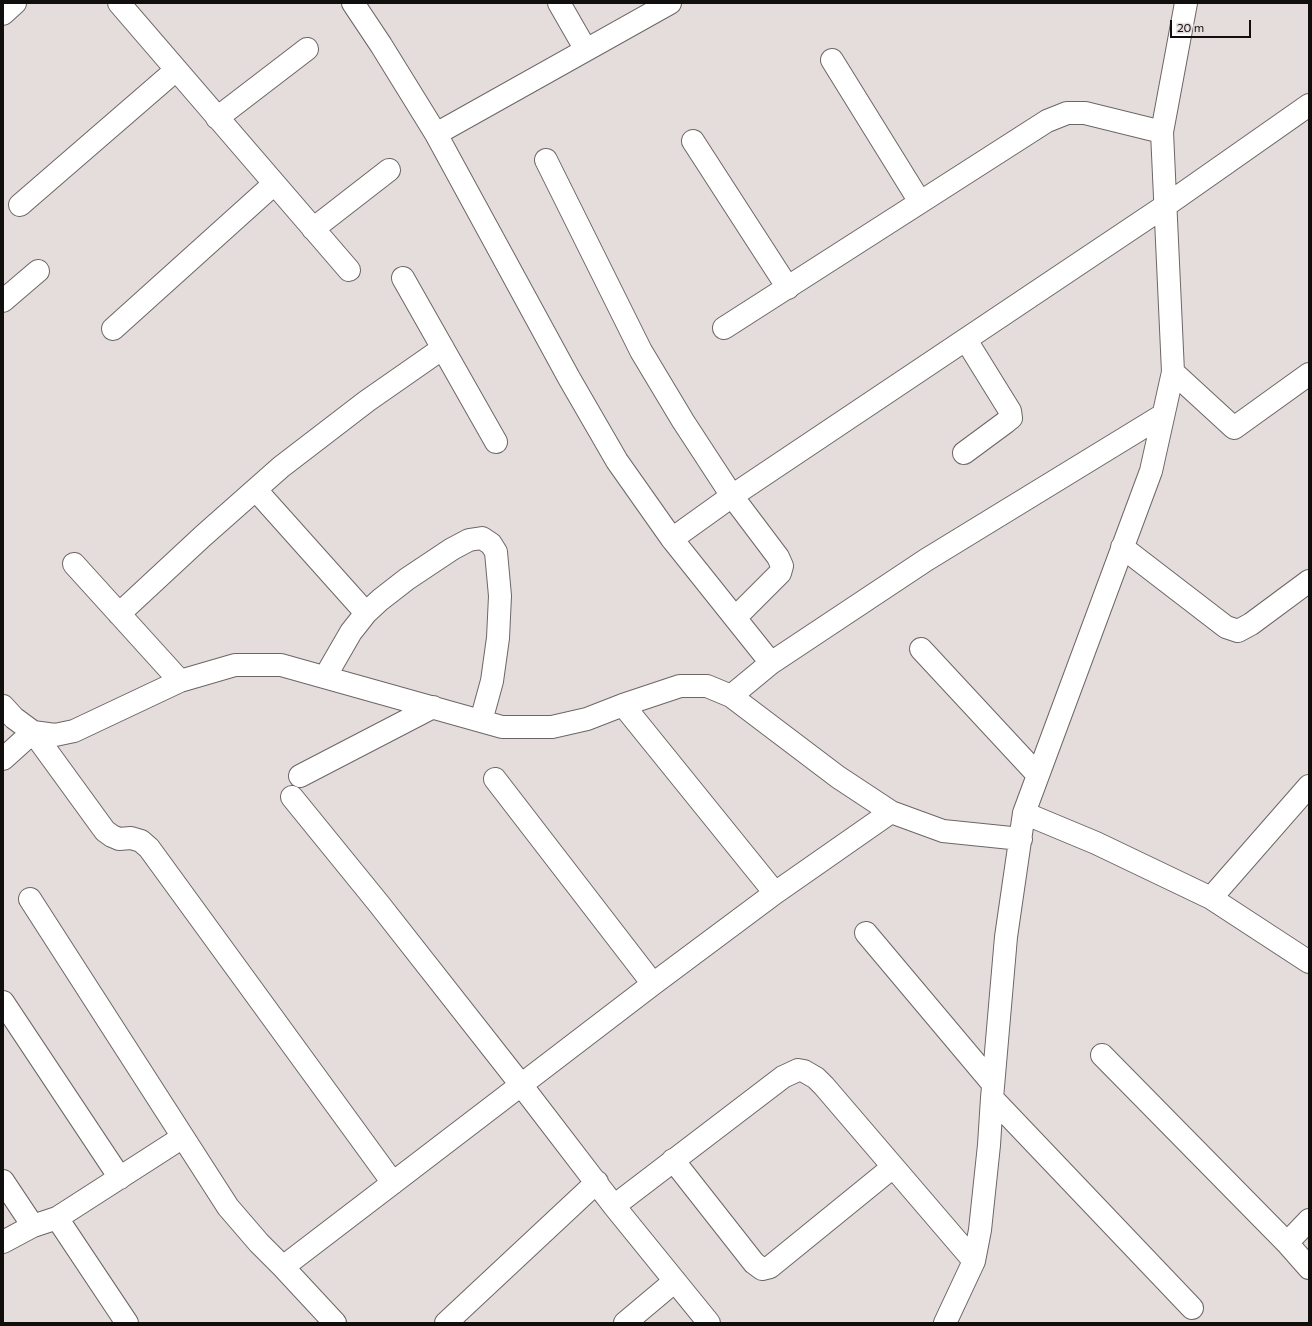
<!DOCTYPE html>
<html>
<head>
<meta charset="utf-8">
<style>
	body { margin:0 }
	#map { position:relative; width:1312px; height:1326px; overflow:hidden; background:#e5dcdc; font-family:Commissioner,sans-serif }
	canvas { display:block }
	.frame { position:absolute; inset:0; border:4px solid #110e0e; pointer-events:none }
	.scale { position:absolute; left:1170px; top:20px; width:81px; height:18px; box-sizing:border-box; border:2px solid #110e0e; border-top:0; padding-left:5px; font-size:12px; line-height:14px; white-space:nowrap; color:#110e0e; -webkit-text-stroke:3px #e5dcdc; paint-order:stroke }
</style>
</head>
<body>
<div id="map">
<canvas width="1312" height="1326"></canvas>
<div class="frame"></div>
<div class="scale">20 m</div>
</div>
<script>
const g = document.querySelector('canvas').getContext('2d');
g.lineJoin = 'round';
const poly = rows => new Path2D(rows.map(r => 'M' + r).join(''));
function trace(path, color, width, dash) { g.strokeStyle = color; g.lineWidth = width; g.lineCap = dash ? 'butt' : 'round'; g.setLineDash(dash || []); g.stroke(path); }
const minor = poly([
	[119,3,349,270],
	[353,3,381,45,436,134,569,378,617,461,672,539,771,663],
	[559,3,586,50],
	[3,14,15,3],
	[832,60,920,202],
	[217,118,307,49],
	[436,134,670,3],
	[693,141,788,288],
	[546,160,641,351,683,421,732,496,778,557,782,566,780,573,735,618],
	[20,205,176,70],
	[313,229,389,170],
	[403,278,496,442],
	[3,301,38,271],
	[724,328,1047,121,1067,113,1085,113,1162,132],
	[113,329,274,184],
	[1173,372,1234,428,1309,374],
	[964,453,1006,422,1011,418,1010,411,966,340],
	[256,490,366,613],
	[672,539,732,496,1165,206,1309,105],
	[1122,547,1226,627,1238,631,1251,624,1309,581],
	[74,564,180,681],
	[119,614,203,536,281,467,367,401,443,348],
	[921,649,1038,775],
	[325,677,351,632,366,613,380,600,407,579,452,549,469,540,482,538,491,544,496,552,500,596,498,638,492,681,481,721],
	[731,696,771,663,926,560,1163,415],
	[623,705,775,893],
	[3,706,14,718,33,732,55,735,74,731,180,681,235,665,281,665,502,727,552,727,587,719,623,705,680,686,707,686,731,696,838,777,891,812,943,831,1021,839],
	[3,759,33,732,105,831,112,836,119,839,131,838,141,841,149,848,393,1183],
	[300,776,433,707],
	[495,779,653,984],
	[292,797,379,904,522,1086,614,1206,709,1323],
	[1024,813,1096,843,1211,898,1309,962],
	[1211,898,1309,786],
	[30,899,228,1207,259,1243,283,1267],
	[866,933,993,1084],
	[3,1002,120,1178],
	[1102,1055,1287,1243,1309,1268],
	[992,1098,1192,1308],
	[673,1160,754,1263,762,1269,770,1267,893,1167],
	[3,1181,33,1226],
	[614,1206,783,1077,798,1070,804,1071,816,1078,824,1086,974,1261],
	[57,1218,127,1323],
	[3,1242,33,1226,57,1218,183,1137],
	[1287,1243,1309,1220],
	[335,1323,283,1267,653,984,775,893,891,812],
	[446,1323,597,1182],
	[625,1323,675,1281],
	[945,1323,974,1261,980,1230,989,1145,992,1098,1006,937,1024,813,1151,471,1173,372,1162,132,1186,3]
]);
trace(minor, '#6d6666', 24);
trace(minor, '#fff', 22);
</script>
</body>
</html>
